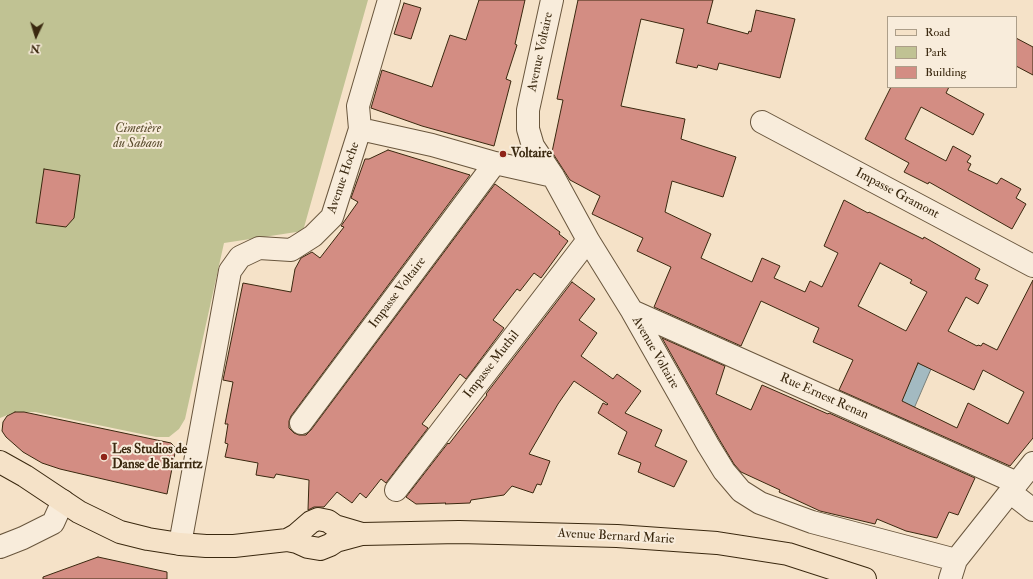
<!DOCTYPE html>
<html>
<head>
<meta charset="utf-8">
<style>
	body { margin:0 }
	#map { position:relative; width:1033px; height:579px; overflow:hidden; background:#f5e2c8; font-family:"IM FELL Double Pica",serif }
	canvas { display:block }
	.legend { position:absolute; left:887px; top:16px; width:130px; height:72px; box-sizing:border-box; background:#f8ecdb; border:1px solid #ac9e89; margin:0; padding:5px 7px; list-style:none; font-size:12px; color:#3a280f }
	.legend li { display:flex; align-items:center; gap:8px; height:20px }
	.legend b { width:20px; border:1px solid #ac9e89 }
	.north { position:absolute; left:16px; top:16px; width:40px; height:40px; -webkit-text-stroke:3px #f8ecdb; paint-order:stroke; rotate:184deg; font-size:11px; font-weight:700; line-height:16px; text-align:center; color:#3a280f }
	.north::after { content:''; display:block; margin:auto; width:14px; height:18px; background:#3a280f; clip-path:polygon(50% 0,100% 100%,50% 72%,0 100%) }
</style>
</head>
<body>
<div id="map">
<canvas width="1033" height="579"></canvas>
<ul class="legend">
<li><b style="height:5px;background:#f5e2c8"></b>Road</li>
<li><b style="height:11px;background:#c0c293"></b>Park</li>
<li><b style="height:11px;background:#d38d83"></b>Building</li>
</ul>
<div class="north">N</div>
</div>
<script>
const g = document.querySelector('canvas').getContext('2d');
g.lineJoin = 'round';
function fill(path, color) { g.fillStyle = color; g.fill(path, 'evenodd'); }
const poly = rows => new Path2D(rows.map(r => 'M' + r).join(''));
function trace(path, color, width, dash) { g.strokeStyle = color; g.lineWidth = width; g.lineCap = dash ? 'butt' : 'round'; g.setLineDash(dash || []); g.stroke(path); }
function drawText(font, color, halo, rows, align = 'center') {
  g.font = font + ' "IM FELL Double Pica",serif'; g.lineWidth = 4; g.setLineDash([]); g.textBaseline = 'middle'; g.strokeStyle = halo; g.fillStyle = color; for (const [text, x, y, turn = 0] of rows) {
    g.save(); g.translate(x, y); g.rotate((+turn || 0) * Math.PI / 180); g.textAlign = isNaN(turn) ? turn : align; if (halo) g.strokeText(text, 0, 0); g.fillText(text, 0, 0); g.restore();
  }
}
const green = poly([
	[0,0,368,0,303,231,224,243,185,419,179,429,169,437,156,437,35,412,15,412,0,418]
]);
const water = poly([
	[918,363,931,369,906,427,893,421,918,363]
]);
const building = poly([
	[479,0,525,0,515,44,517,45,506,79,511,81,494,146,422,126,371,108,382,70,432,87,450,35,466,40,479,0],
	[578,0,713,0,707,23,748,34,749,31,751,32,756,10,795,19,780,78,719,63,717,70,698,65,697,68,676,63,684,29,641,19,621,106,685,119,681,139,736,157,723,197,672,181,665,212,711,234,701,258,752,282,762,258,780,266,774,278,805,292,810,281,822,287,838,253,824,246,844,200,868,213,869,212,923,239,924,237,980,269,975,279,988,285,978,304,966,297,948,331,977,346,978,345,981,346,983,343,997,350,1033,280,1033,438,1010,466,839,390,853,360,813,342,819,328,761,301,741,346,654,307,671,267,637,251,643,238,592,214,600,196,570,180,552,152,563,100,557,99,578,0],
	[880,263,912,280,910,283,927,292,906,331,858,306,880,263],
	[918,363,974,390,983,370,1024,392,1008,424,968,403,957,428,902,401,918,363],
	[404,3,421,8,411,39,394,34,404,3],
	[1016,38,1033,47,1033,75,1016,66,1016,38],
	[891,87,949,87,946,93,984,114,973,135,921,107,905,139,946,161,953,146,971,156,967,162,971,164,968,170,997,184,1001,178,1021,189,1016,198,1026,204,1012,229,929,182,928,184,904,172,909,163,865,139,891,87],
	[388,150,470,175,291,416,289,421,289,428,294,433,299,435,306,435,311,430,495,184,560,232,559,234,568,241,541,278,534,273,520,291,517,289,493,320,504,328,466,379,460,374,439,402,422,424,428,428,386,483,381,479,366,498,360,493,352,503,337,492,324,507,314,507,308,510,309,480,276,474,274,478,256,475,258,463,225,457,228,444,225,443,228,424,225,424,233,382,223,380,243,283,291,292,295,269,301,258,312,252,320,258,344,227,341,226,358,202,351,198,365,159,369,159,388,150],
	[44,169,80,175,74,218,66,227,36,223,44,169],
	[572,282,595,299,579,320,597,333,581,356,613,379,617,374,641,391,625,413,662,430,655,446,687,461,674,487,638,472,641,463,618,454,627,432,598,413,603,403,607,405,608,404,574,381,558,404,529,454,550,461,541,485,537,484,533,493,512,486,504,495,471,500,470,503,445,504,446,503,416,504,406,497,448,443,449,444,487,395,486,394,572,282],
	[662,338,725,366,716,394,751,410,762,385,828,414,829,413,975,478,958,515,949,512,937,538,906,531,877,519,875,524,820,511,779,492,780,490,741,472,734,464,719,439,662,338],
	[15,412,24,412,171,443,176,448,167,494,60,469,42,463,23,452,6,437,2,431,3,422,7,416,15,412],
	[98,557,167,572,167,579,43,579,43,577,98,557]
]);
const minor = poly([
	[552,0,528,110,528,129,533,146,553,176,588,240,632,311,708,445,724,471,741,491,760,503,812,522,956,560],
	[762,122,1033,266],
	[360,129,432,145,495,163,553,176],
	[632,311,1017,483],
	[301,423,495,163],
	[396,490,588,240],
	[1010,492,1033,510],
	[180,544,230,271,240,257,259,248,291,250,313,236,332,217,360,129,358,106,389,0],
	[0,547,23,538,53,523,63,501],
	[950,579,956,560,1033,463]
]);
const major = poly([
	[0,462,25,476,79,512,120,532,148,539,180,544,206,546,234,546,287,540,297,542,308,547,320,549,330,545,336,541,362,534,459,532,617,536,717,543,788,554,865,579],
	[287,540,296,535,311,522,318,519,328,521,335,526,362,534]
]);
const markers = [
	[503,154,4,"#8f2418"],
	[104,457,4,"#8f2418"]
];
const streetNames = [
	["Avenue Voltaire",541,52,-78],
	["Avenue Hoche",344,178,-71],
	["Impasse Gramont",897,194,28],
	["Impasse Voltaire",398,293,-53],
	["Avenue Voltaire",655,353,60],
	["Impasse Muthil",492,365,-52],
	["Rue Ernest Renan",824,397,24],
	["Avenue Bernard Marie",616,537,3]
];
const parkNames = [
	["Cimetière",138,129],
	["du Sabaou",138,144]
];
const poiNames = [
	["Voltaire",511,154],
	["Les Studios de",112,450],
	["Danse de Biarritz",112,465]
];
fill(green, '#c0c293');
fill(water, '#a3bac1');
trace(water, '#79807a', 1);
fill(building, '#d38d83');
trace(building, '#3a280f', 1);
trace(minor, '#69563d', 24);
trace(major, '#3a280f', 24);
trace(minor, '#f8ecdb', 22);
trace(major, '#f5e2c8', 22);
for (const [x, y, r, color] of markers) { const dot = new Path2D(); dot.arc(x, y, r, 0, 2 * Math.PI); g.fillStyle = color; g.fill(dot); trace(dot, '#f8ecdb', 1.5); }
drawText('13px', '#3a280f', '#f8ecdb', streetNames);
drawText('italic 13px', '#5c4e30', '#f8ecdb', parkNames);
drawText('bold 13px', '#3a280f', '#f8ecdb', poiNames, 'left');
</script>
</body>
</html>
